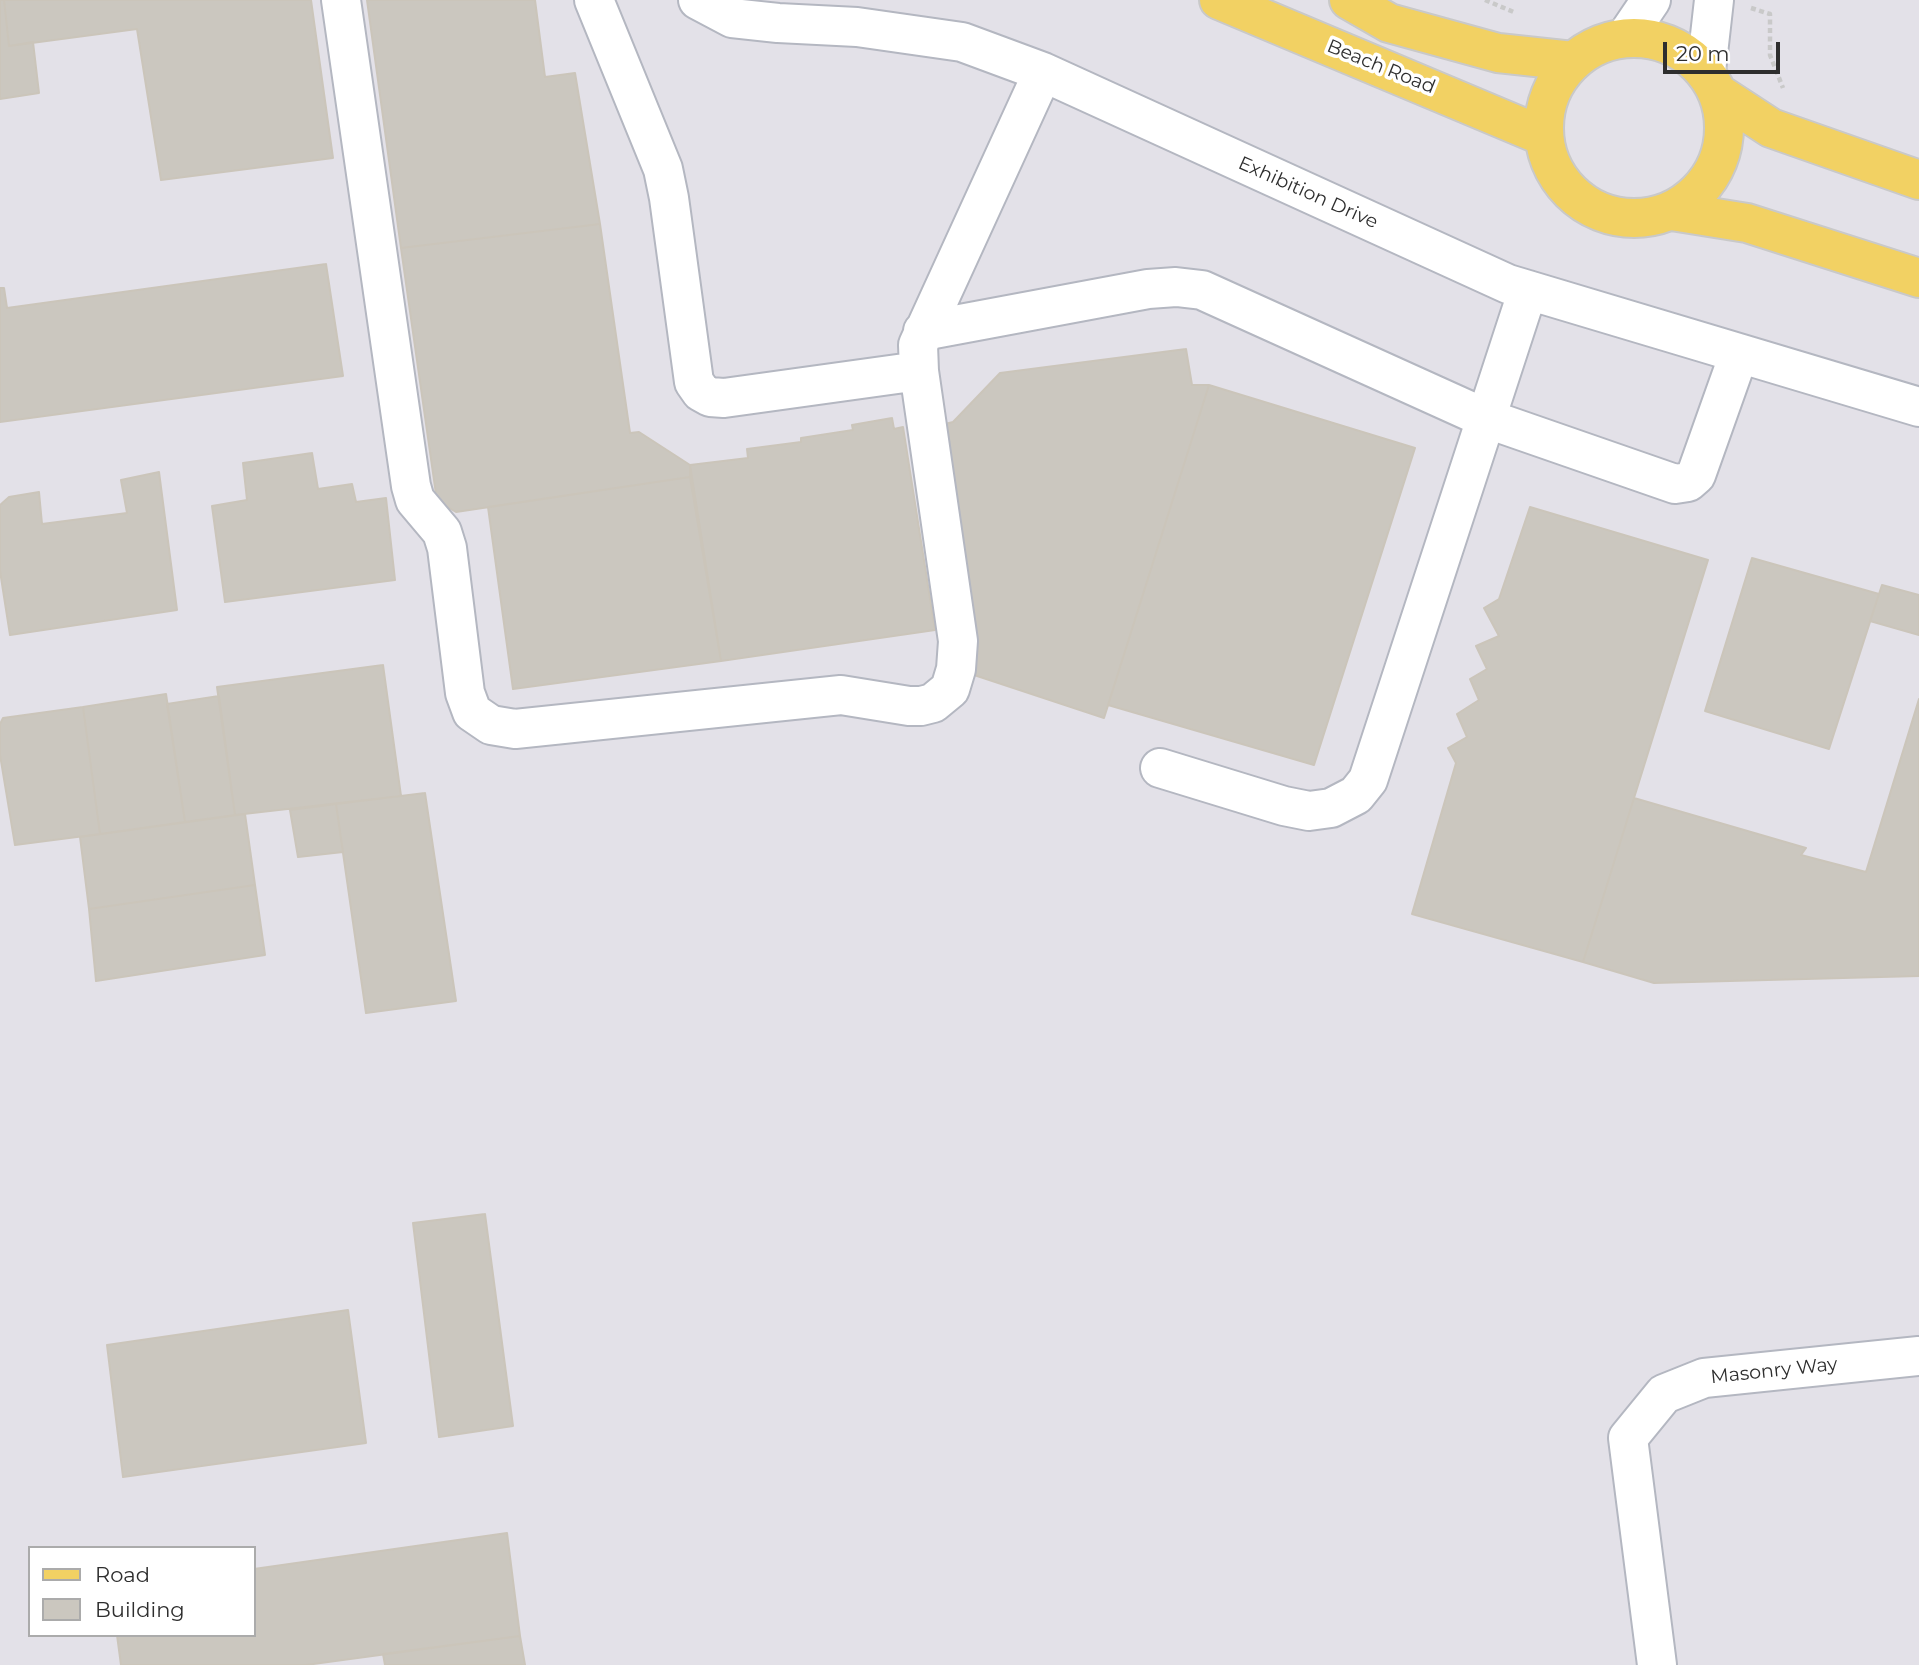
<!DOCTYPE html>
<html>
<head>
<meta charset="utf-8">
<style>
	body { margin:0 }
	#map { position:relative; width:1919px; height:1665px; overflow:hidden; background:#efe9e1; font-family:Montserrat,sans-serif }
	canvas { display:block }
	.legend { position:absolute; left:28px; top:1546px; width:228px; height:91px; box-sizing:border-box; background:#fff; border:2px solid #ababab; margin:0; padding:9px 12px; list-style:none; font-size:21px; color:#2e2e2e }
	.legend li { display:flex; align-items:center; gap:14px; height:35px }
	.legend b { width:35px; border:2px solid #ababab }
	.scale { position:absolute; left:1663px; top:42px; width:117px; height:32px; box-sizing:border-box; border:4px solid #2e2e2e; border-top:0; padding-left:9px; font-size:21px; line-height:24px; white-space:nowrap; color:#2e2e2e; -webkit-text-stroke:5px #fff; paint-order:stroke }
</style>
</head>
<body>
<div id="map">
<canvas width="1919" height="1665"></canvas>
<ul class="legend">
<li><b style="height:9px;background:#f2d163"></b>Road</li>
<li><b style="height:19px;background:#cbc7bf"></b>Building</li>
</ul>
<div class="scale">20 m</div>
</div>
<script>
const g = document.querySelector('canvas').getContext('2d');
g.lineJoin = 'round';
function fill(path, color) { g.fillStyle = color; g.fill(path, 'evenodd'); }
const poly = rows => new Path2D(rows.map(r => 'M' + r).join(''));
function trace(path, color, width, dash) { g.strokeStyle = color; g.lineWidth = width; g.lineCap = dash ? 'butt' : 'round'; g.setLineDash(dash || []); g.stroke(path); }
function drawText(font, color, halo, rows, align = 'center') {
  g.font = font + ' Montserrat,sans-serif'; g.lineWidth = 7; g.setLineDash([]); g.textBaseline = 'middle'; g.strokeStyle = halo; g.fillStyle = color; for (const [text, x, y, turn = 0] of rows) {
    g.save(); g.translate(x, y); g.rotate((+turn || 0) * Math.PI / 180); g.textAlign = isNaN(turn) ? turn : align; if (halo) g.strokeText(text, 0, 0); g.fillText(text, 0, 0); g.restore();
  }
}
const industrial = poly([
	[0,0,1919,0,1919,1665,0,1665],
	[30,1548,254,1548,254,1635,30,1635]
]);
const building = poly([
	[0,0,4,0,9,46,33,42,39,93,0,99,0,0],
	[4,0,311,0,333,158,161,180,137,29,9,46,4,0],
	[367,0,535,0,545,77,575,73,600,224,401,248,367,0],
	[600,224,630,433,639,432,690,465,690,477,456,512,437,501,401,248,600,224],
	[326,264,343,376,0,422,0,288,4,288,7,308,326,264],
	[1186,349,1192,385,1209,385,1104,718,965,672,937,426,953,422,1000,373,1186,349],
	[1209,385,1415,448,1314,765,1108,705,1209,385],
	[892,418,894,429,903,427,935,630,721,661,690,465,748,458,747,449,801,442,801,438,853,430,852,425,892,418],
	[312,453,318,489,352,484,356,502,386,498,395,580,225,602,212,506,247,500,243,463,312,453],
	[159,472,177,610,10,635,0,571,0,505,9,497,39,492,42,524,127,513,121,480,159,472],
	[690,477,721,661,513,689,488,507,690,477],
	[1530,507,1708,560,1583,962,1412,914,1456,763,1448,748,1467,737,1457,714,1479,700,1470,679,1487,669,1476,646,1499,636,1484,608,1499,599,1530,507],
	[1752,558,1879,594,1829,749,1705,711,1752,558],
	[1882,585,1919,595,1919,635,1870,621,1882,585],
	[383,665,401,796,235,815,217,687,383,665],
	[166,694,185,822,100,834,83,707,166,694],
	[219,696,235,815,185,822,167,704,219,696],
	[1919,699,1919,976,1654,983,1583,962,1634,798,1806,848,1801,855,1866,872,1919,699],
	[83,707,100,834,15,845,0,755,0,724,3,718,83,707],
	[425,793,456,1001,366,1013,336,804,425,793],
	[336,804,343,852,298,857,290,810,336,804],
	[245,814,255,885,89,909,80,837,245,814],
	[255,885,265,955,96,981,89,909,255,885],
	[485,1214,513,1426,439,1437,413,1223,485,1214],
	[348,1310,366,1443,123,1477,107,1345,348,1310],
	[507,1533,520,1636,306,1665,121,1665,117,1635,254,1635,254,1569,507,1533],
	[520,1636,525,1665,385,1665,383,1654,520,1636]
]);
const path = poly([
	[1485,0,1516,13],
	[1751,8,1770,14,1770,55,1783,88]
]);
const minor = poly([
	[341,0,411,486,415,500,442,532,447,548,465,693,472,712,491,725,515,729,841,695,909,706,921,706,933,703,950,689,956,669,958,641,919,371,918,345,1043,72],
	[594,0,663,169,669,198,694,382,701,392,710,397,724,398,919,371],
	[698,0,732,18,778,23,857,27,962,42,1043,72,1508,284,1919,407],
	[1626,37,1651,0],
	[1706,71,1714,0],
	[923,331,1148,289,1176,287,1202,290,1485,418,1675,484,1688,482,1696,475,1739,354],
	[1160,768,1284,806,1309,811,1331,808,1356,795,1368,780,1528,290],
	[1657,1665,1628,1438,1664,1394,1704,1378,1919,1356]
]);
const major = poly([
	[1219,0,1543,136],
	[1349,0,1389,23,1498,53,1573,61],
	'1544 128a90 90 0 1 1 180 0a90 90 0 1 1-180 0Z',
	[1719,94,1771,128,1919,180],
	[1672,211,1747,223,1919,278]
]);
const streetNames = [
	["Beach Road",1381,67,22],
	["Exhibition Drive",1308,193,24],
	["Masonry Way",1774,1371,-6]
];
fill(industrial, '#e3e1e8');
fill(building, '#cbc7bf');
trace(building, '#cbc5ba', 2);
trace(minor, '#b4b7c1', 42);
trace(major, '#c9c9c9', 42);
trace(path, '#c9c9c9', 4.5, [5, 3.5]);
trace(minor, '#fff', 38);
trace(major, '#f2d163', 38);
drawText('19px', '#2e2e2e', '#fff', streetNames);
</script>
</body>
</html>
